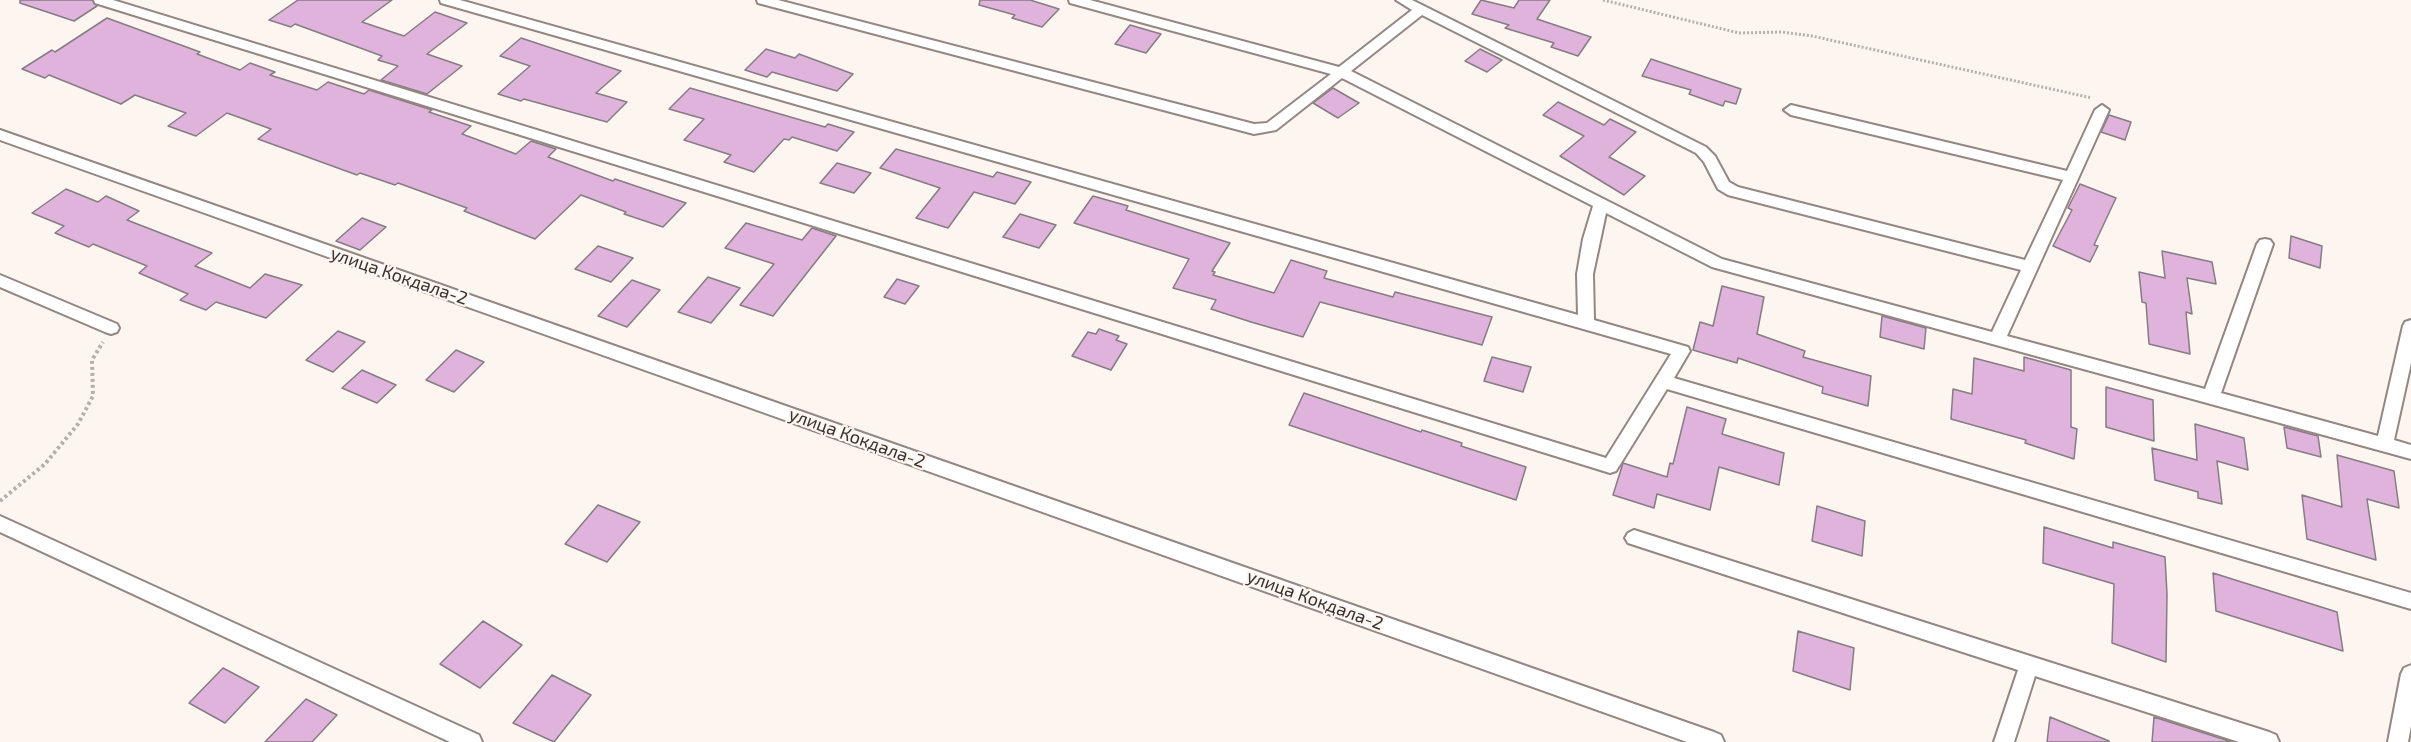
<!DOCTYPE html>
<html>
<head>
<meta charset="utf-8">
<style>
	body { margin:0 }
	canvas { display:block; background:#fdf5f0 }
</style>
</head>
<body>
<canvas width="2411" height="742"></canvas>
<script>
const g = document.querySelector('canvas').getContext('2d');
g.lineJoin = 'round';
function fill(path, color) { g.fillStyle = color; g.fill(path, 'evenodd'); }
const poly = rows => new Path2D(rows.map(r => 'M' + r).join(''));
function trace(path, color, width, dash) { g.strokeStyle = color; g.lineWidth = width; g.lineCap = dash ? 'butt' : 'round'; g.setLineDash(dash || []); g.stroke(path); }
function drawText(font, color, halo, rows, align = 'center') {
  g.font = font + ' "Exo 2",sans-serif'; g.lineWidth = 4.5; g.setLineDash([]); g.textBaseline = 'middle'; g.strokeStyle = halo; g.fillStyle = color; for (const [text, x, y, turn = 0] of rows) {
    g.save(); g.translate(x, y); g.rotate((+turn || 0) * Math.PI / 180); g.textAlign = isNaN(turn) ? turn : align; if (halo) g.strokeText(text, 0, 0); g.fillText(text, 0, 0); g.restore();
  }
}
const building = poly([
	[20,0,92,0,97,6,74,21,20,3,20,0],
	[298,0,392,0,362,22,404,36,435,12,467,23,427,54,462,66,427,94,381,80,398,66,378,60,382,56,295,24,291,27,269,20,298,0],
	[980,0,1030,0,1059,9,1042,27,1012,18,1015,15,979,5,980,0],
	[1481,0,1514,8,1519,0,1550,0,1537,19,1591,37,1578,56,1551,47,1554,43,1505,28,1509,25,1472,14,1481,0],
	[107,18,200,52,197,54,240,70,250,63,275,72,270,75,317,90,328,82,364,94,369,90,432,110,429,112,471,126,462,134,516,154,531,141,534,142,556,149,548,157,613,181,615,179,686,203,663,227,624,214,626,212,581,195,535,239,464,211,467,208,398,183,395,185,360,173,357,175,258,139,271,129,227,113,196,136,168,126,186,113,135,95,121,104,49,75,45,78,22,69,52,50,55,52,107,18],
	[1130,25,1161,34,1146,53,1115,44,1130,25],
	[521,38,621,71,596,93,627,102,607,122,524,99,521,101,498,94,530,66,500,56,521,38],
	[766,49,795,58,799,54,853,74,837,91,772,72,767,77,745,70,766,49],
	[1480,49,1502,60,1487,72,1465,61,1480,49],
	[1651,59,1741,89,1736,104,1725,101,1723,106,1689,94,1691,90,1642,76,1651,59],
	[690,88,825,127,828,124,854,132,837,151,792,137,789,140,784,139,754,172,724,162,731,155,684,140,704,119,669,109,690,88],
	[1333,88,1359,103,1338,118,1313,103,1333,88],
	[1558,102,1604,125,1610,119,1636,132,1609,157,1645,176,1624,195,1560,156,1584,136,1543,115,1558,102],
	[2109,115,2131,122,2125,140,2101,132,2109,115],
	[896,149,993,177,997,172,1031,182,1015,204,974,192,948,228,916,218,940,188,880,168,896,149],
	[837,163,871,173,854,193,820,183,837,163],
	[2080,184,2116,198,2094,245,2098,246,2090,262,2053,246,2072,210,2068,208,2080,184],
	[66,189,98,202,106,196,139,211,127,220,212,253,195,266,250,288,265,274,302,285,266,318,216,302,206,310,180,300,188,294,139,273,147,266,93,244,89,247,55,233,64,226,32,213,66,189],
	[1093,196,1128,206,1126,210,1230,243,1212,271,1215,272,1213,275,1274,293,1291,260,1327,271,1324,278,1393,297,1395,292,1492,317,1482,345,1320,302,1303,337,1251,322,1211,309,1216,300,1173,288,1189,259,1074,223,1093,196],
	[1020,214,1056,225,1039,248,1003,237,1020,214],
	[362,218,386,227,360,250,336,241,362,218],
	[746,223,802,240,812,228,836,236,773,316,740,305,774,264,725,248,746,223],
	[2291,236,2322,246,2320,268,2289,258,2291,236],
	[598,246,633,258,611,282,575,269,598,246],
	[2162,251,2212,262,2216,284,2187,278,2192,314,2186,312,2190,354,2149,344,2146,303,2142,302,2139,272,2165,278,2162,251],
	[708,277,740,288,711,323,678,312,708,277],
	[897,279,919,286,905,304,884,297,897,279],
	[632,280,660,290,627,327,598,316,632,280],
	[1722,286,1764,297,1757,334,1805,351,1803,357,1871,376,1868,406,1822,393,1823,387,1738,358,1737,363,1693,350,1700,322,1713,326,1722,286],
	[1882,316,1926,328,1924,349,1880,337,1882,316],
	[1099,329,1119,336,1116,340,1127,344,1111,370,1072,356,1088,332,1096,334,1099,329],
	[338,331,365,342,333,372,306,360,338,331],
	[456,350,484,362,454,392,426,380,456,350],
	[1492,357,1531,367,1523,392,1484,381,1492,357],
	[2024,357,2071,370,2071,427,2077,429,2074,459,2025,443,2026,440,1951,419,1953,389,1972,394,1974,358,2024,371,2024,357],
	[362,370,396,385,377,403,342,388,362,370],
	[2106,387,2153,400,2154,441,2106,427,2106,387],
	[1304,393,1421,432,1422,430,1462,443,1461,446,1526,467,1516,500,1289,425,1304,393],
	[1687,407,1726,419,1722,434,1784,453,1779,485,1719,467,1710,510,1657,494,1654,508,1613,495,1623,463,1667,477,1670,463,1673,464,1687,407],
	[2195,424,2244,438,2248,470,2217,461,2222,504,2198,498,2198,492,2155,480,2152,448,2197,460,2195,424],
	[2284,427,2318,436,2321,457,2287,448,2284,427],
	[2337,455,2394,471,2399,508,2367,499,2376,560,2307,539,2302,495,2342,507,2337,455],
	[598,505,640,522,607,562,565,544,598,505],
	[1817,506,1865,521,1862,556,1812,541,1817,506],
	[2044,527,2113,548,2113,542,2165,557,2167,594,2166,662,2112,643,2114,584,2043,563,2044,527],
	[2213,573,2337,612,2343,651,2216,611,2213,573],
	[483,621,522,645,480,688,440,664,483,621],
	[1798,631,1854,648,1850,690,1793,671,1798,631],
	[223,668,259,687,225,723,189,703,223,668],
	[552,675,591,695,554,742,513,723,552,675],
	[306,699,337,715,312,742,265,742,306,699],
	[2050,717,2109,741,2109,742,2047,742,2050,717],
	[2154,717,2232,742,2152,742,2154,717]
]);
const pathFar1 = poly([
	[1603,0,1739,33,1782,32,1812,36,2092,98]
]);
const path = poly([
	[0,501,45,464,78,424,93,396,92,360,103,342]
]);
const street = poly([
	[94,0,113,0,1606,458,1671,354,441,3,440,0,460,0,1578,315,1577,274,1583,239,1593,206,1342,78,1276,130,1254,134,758,3,757,0,778,0,1254,124,1267,123,1331,74,1070,3,1069,0,1090,0,1339,67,1412,10,1396,0,1412,0,1706,147,1715,156,1729,182,1738,187,2025,260,2063,180,1791,115,1784,110,1791,105,2067,171,2095,110,2102,105,2109,110,2007,336,2205,389,2257,244,2260,240,2265,239,2270,240,2273,244,2221,393,2378,436,2403,326,2405,322,2411,320,2411,363,2394,440,2411,445,2411,459,1712,267,1606,213,1593,274,1594,320,1688,347,1690,351,1674,378,2411,593,2411,609,1667,389,1616,471,1610,473,95,3,94,0],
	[1422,15,1696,153,1704,162,1718,189,1728,195,2021,270,1992,332,1722,259,1351,71,1422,15],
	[0,130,1714,732,1721,735,1724,742,1687,742,0,140,0,130],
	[0,275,117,324,119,328,117,332,111,334,105,332,0,287,0,275],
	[0,516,479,735,482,742,450,742,0,532,0,516],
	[1634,530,2269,732,2276,735,2279,742,2239,742,2035,676,2014,742,1994,742,2018,670,1628,543,1625,538,1628,533,1634,530],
	[2411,665,2411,726,2408,742,2388,742,2401,674,2404,668,2411,665]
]);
const streetNames = [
	["улица Кокдала-2",399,276,19],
	["улица Кокдала-2",857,438,20],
	["улица Кокдала-2",1315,600,20]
];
fill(building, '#dfb3db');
trace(building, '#857c84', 1.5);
trace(street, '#948781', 4);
trace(pathFar1, '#b6afab', 3, [2, 2]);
trace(path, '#b6afab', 4, [3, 3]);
fill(street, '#fff');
drawText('18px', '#383230', '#fdf5f0', streetNames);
</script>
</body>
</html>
